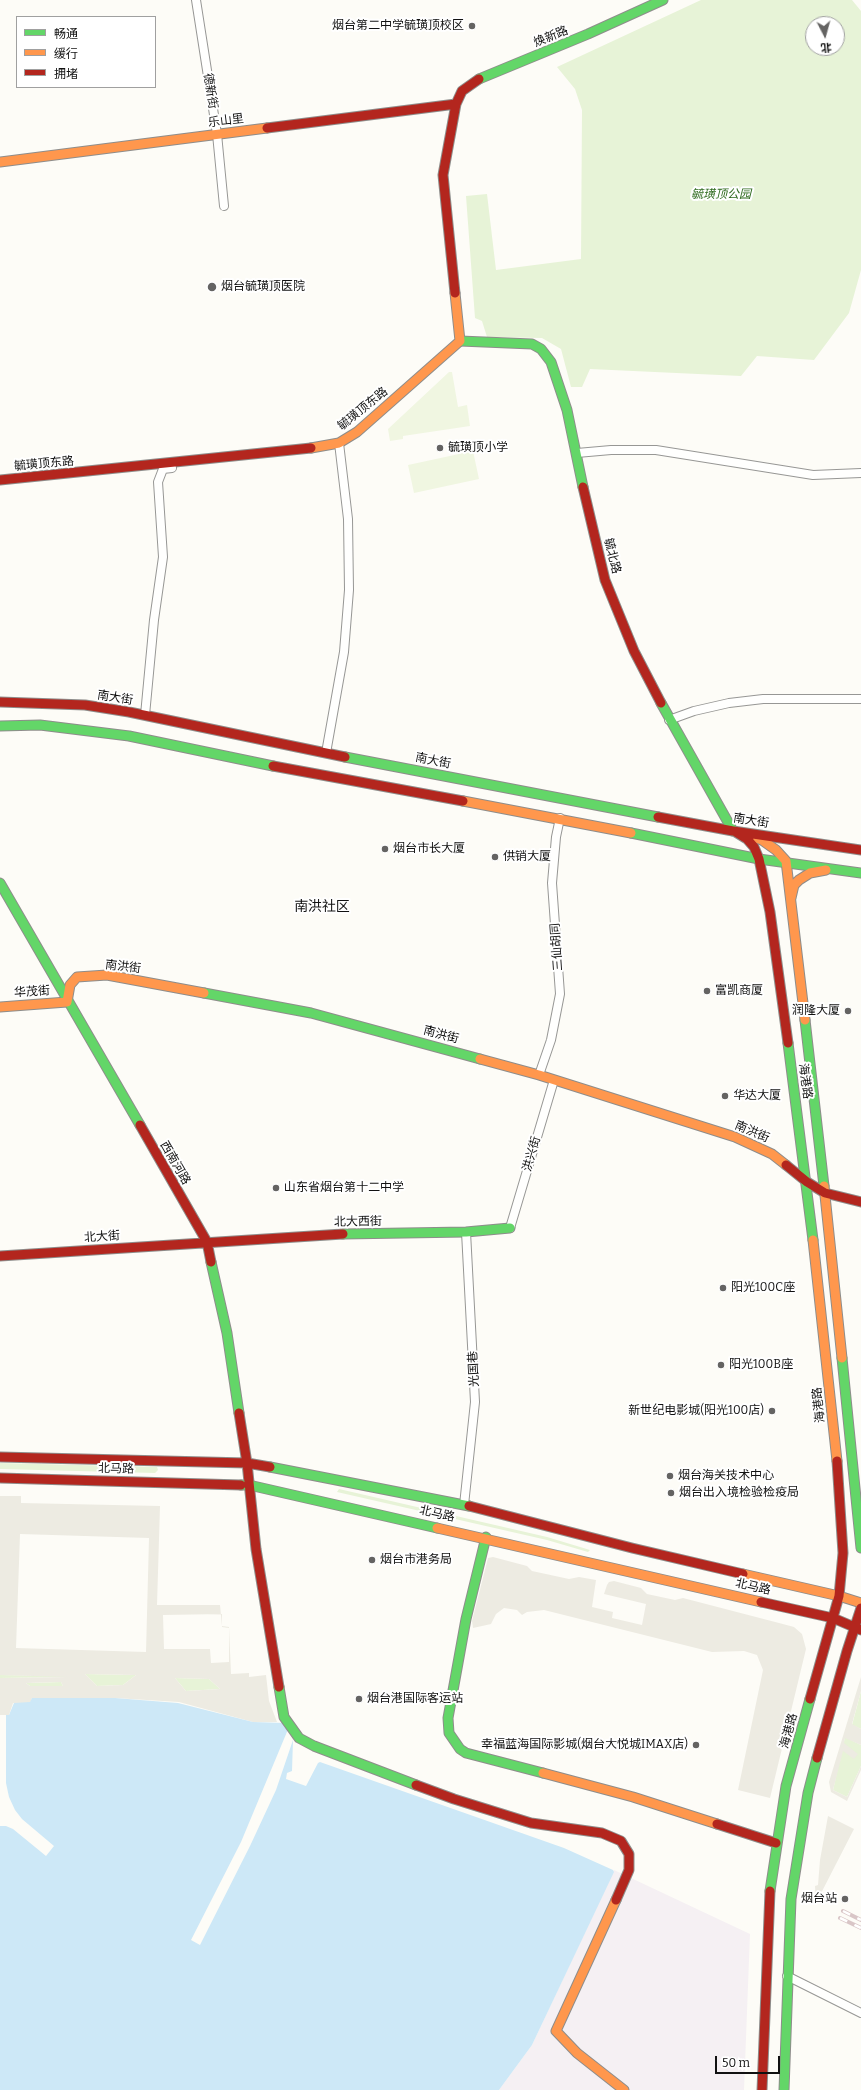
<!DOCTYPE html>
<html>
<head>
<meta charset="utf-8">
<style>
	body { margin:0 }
	#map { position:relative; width:861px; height:2090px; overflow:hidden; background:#fdfcf7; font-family:Bitter,"Noto Sans SC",serif }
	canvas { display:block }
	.legend { position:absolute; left:16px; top:16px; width:140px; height:72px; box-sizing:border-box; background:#fff; border:1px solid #a0a0a0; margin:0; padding:5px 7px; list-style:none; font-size:12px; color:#111 }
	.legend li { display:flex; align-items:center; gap:8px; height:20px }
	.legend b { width:20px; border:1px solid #a0a0a0 }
	.north { position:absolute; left:805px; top:16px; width:40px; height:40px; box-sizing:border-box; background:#fff; border:1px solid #a0a0a0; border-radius:50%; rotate:174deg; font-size:11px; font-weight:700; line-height:16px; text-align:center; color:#111 }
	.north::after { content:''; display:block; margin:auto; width:14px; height:18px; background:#646362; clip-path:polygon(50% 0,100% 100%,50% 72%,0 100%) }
	.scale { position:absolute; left:715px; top:2056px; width:65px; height:18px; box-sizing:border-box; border:2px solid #111; border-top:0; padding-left:5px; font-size:12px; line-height:14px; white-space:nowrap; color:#111; -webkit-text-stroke:3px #fff; paint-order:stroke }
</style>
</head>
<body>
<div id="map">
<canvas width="861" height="2090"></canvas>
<ul class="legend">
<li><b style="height:5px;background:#63d668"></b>畅通</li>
<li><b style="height:5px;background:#ff974d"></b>缓行</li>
<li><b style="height:5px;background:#b3261e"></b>拥堵</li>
</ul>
<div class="north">北</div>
<div class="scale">50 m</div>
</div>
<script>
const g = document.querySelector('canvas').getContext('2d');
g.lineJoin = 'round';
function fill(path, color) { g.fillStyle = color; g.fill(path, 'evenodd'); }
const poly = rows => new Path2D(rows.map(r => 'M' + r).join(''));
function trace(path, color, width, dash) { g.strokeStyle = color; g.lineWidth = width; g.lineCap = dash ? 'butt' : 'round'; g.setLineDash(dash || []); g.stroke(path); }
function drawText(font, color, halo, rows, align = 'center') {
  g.font = font + ' Bitter,"Noto Sans SC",serif'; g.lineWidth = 4; g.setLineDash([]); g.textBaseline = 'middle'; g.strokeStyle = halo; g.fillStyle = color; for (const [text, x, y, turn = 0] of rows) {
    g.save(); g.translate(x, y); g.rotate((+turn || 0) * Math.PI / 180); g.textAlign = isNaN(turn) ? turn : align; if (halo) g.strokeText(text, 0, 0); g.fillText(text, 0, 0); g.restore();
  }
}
const industrial = poly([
	[614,1870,750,1934,744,2090,499,2090,532,2045]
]);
const green = poly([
	[701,0,852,0,861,11,861,270,849,313,814,360,757,356,741,376,590,369,582,387,571,387,561,349,542,338,487,337,482,321,475,318,466,196,487,194,496,270,581,259,582,110,575,89,557,67],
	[813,24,837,24,837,48,813,48],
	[0,1463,157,1467,158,1470,155,1473,0,1469],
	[339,1489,547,1537,590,1550,588,1552,547,1540,337,1492],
	[85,1674,136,1675,123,1685,97,1686],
	[0,1675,68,1676,68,1677,0,1678],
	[175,1678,209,1679,220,1689,186,1691],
	[61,1682,63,1686,30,1686,26,1683],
	[861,1691,861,1729,852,1725],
	[845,1737,861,1745,861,1766,847,1797,833,1790]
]);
const pitch = poly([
	[449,372,452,372,458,407,467,405,470,426,403,436,403,439,390,441,388,429],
	[473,451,479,479,414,493,408,465]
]);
const plaza = poly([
	[0,1496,21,1496,21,1503,160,1506,157,1605,220,1605,222,1626,229,1627,231,1674,249,1673,249,1677,266,1675,269,1701,277,1722,253,1722,179,1702,115,1698,32,1698,30,1703,13,1703,9,1715,0,1715,0,1678,68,1677,0,1675],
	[20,1534,149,1538,146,1652,16,1648],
	[222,1614,222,1627,229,1628,229,1662,211,1663,210,1649,164,1649,163,1615],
	[85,1674,135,1675,136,1675,123,1685,97,1686],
	[175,1678,209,1679,220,1689,186,1691],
	[61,1682,63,1686,30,1686,26,1683],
	[493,1557,527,1566,532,1571,569,1579,579,1577,596,1580,592,1607,613,1612,612,1618,642,1625,646,1604,604,1594,607,1585,609,1582,614,1581,641,1588,647,1594,675,1600,683,1598,779,1623,794,1627,802,1634,806,1649,770,1798,738,1790,763,1670,757,1655,744,1651,712,1652,544,1610,527,1612,522,1615,517,1610,504,1608,496,1614,491,1624,473,1628,472,1621,488,1558],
	[861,1677,861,1691,852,1724,861,1729,861,1745,845,1738,844,1743,858,1754,854,1759,843,1751,833,1790,847,1797,861,1766,861,1770,847,1801,831,1792,829,1782],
	[828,1816,854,1829,816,1903,815,1886,818,1885,820,1860]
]);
const water = poly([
	[32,1698,115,1698,178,1703,253,1722,285,1723,293,1740,292,1771,287,1773,286,1779,306,1786,318,1763,320,1762,564,1848,613,1870,614,1872,532,2045,499,2090,0,2090,0,1715,9,1715,14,1703,30,1702]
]);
const pier = poly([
	[0,1715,6,1715,6,1783,9,1797,15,1810,22,1819,54,1846,46,1856,13,1829,6,1826,0,1826],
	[289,1727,293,1740,276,1790,250,1846,200,1945,191,1940,241,1842]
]);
const street = poly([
	[196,0,217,134,224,206],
	[577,453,611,450,656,450,813,475,861,473],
	[145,715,154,620,163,557,158,482,163,469,172,468],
	[669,720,694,711,729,703,763,699,861,699],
	[326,753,344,652,349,590,348,519,339,443],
	[539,1075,551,1040,560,994,552,883,556,837,560,818],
	[510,1228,554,1080],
	[464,1505,475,1402,466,1232],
	[787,1976,861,2013]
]);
const fast = poly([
	[479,79,588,34,663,0],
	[460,341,532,344,541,349,551,362,567,410,583,487],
	[661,703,733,831],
	[0,726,40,725,129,736,273,766],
	[345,757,658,817],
	[631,833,759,859,861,873],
	[0,883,140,1125],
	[204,993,311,1013,480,1059],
	[805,1020,824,1186],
	[788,1043,813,1240],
	[343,1234,466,1232,510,1228],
	[211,1262,227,1333,239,1413],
	[842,1358,861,1548],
	[270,1467,469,1506],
	[241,1485,249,1485,437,1528],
	[486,1537,466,1619,448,1718,449,1733,460,1749,466,1753,543,1773],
	[279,1687,284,1717,299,1738,314,1746,416,1785],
	[770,1891,786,1786,810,1699],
	[784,2090,791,1899,808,1793,817,1758]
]);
const slow = poly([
	[0,162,267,128],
	[311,448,339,443,357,432,460,341,455,293],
	[463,801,631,833],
	[750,836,762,840,776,850,786,861,805,1020],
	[791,898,794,885,799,880,810,873,826,870],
	[67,1002,70,985,77,977,107,975,204,993],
	[0,1007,67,1002],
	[480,1059,539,1075,735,1137,772,1154,786,1165],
	[824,1186,842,1358],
	[813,1240,837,1461],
	[437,1528,761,1602],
	[743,1574,839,1596,861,1603],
	[543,1773,633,1797,717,1824],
	[616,1900,556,2031,577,2053,624,2090]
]);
const jam = poly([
	[267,128,456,104],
	[455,293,443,175,456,104,462,91,479,79],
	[0,480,311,448],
	[583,487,605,580,634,651,661,703],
	[0,702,85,705,129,712,345,757],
	[273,766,463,801],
	[658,817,733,831,861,850],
	[734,831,747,839,754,847,759,859,770,912,788,1043],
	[140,1125,207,1242,211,1262],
	[786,1165,807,1182,825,1193,861,1202],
	[0,1256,343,1234],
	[239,1413,247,1463,256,1549,279,1687],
	[0,1457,247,1463,270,1467],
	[0,1478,241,1485],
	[469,1506,632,1548,743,1574],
	[761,1602,833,1618,861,1630],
	[810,1699,839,1596,843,1553,837,1461],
	[817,1758,847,1651,861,1608],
	[416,1785,454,1799,531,1823,602,1833,621,1841,629,1854,629,1870,616,1900],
	[717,1824,776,1843],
	[762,2090,770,1891]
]);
const rail = poly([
	[843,1911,861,1920],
	[840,1918,861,1928]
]);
const markers = [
	[472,26,4,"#646362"],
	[212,287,5,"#646362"],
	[440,448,4,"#646362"],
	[385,849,4,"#646362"],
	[495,857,4,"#646362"],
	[707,991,4,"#646362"],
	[848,1011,4,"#646362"],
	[725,1096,4,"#646362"],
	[276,1188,4,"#646362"],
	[723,1288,4,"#646362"],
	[721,1365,4,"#646362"],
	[772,1411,4,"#646362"],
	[670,1476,4,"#646362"],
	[671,1493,4,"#646362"],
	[372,1560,4,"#646362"],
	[359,1699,4,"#646362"],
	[696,1745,4,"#646362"],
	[845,1899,4,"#646362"]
];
const poiNames = [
	["烟台第二中学毓璜顶校区",464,26,"right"],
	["烟台毓璜顶医院",221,287],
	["毓璜顶小学",448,448],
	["烟台市长大厦",393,849],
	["供销大厦",503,857],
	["富凯商厦",715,991],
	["润隆大厦",840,1011,"right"],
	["华达大厦",733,1096],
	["山东省烟台第十二中学",284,1188],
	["阳光100C座",731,1288],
	["阳光100B座",729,1365],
	["新世纪电影城(阳光100店)",764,1411,"right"],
	["烟台海关技术中心",678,1476],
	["烟台出入境检验检疫局",679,1493],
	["烟台市港务局",380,1560],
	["烟台港国际客运站",367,1699],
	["幸福蓝海国际影城(烟台大悦城IMAX店)",688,1745,"right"],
	["烟台站",837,1899,"right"]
];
const streetNames = [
	["焕新路",551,37,-22],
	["德新街",210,91,81],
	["乐山里",226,121,-7],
	["毓璜顶东路",363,409,-39],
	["毓璜顶东路",44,464,-5],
	["毓北路",612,556,76],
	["南大街",115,698,9],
	["南大街",433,761,11],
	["南大街",751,821,9],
	["三仙胡同",557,947,-94],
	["南洪街",123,967,7],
	["华茂街",32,992,-4],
	["南洪街",441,1035,15],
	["海港路",805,1081,82],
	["南洪街",752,1132,23],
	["洪兴街",532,1154,-74],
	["西南河路",175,1163,60],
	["北大西街",358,1222,-1],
	["北大街",102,1237,-4],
	["光国巷",474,1369,-93],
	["海港路",819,1405,-96],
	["北马路",116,1469,1],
	["北马路",437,1514,13],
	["北马路",753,1587,13],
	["海港路",789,1731,-75]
];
const parkNames = [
	["毓璜顶公园",721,195]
];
const quarterNames = [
	["南洪社区",322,907]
];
fill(industrial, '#f5f0f3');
fill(green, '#e7f3d7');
fill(pitch, '#f0f6e1');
fill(plaza, '#edebe2');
fill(water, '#cde8f7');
fill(pier, '#fdfcf7');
trace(street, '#979795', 10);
trace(fast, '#8e8d8b', 11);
trace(slow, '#8e8d8b', 11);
trace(jam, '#8e8d8b', 11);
trace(street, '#fffffe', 8);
trace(fast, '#63d668', 9);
trace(slow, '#ff974d', 9);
trace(jam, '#b3261e', 9);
trace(rail, '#d9c6c7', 4);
trace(rail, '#fff', 2.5, [8]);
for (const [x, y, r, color] of markers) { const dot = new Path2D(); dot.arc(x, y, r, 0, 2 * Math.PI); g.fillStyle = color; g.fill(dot); trace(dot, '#fff', 1.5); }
drawText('12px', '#111', '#fff', poiNames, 'left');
drawText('12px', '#111', '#fff', streetNames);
drawText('italic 12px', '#2f6b1f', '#fff', parkNames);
drawText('14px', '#111', '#fff', quarterNames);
</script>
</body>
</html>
